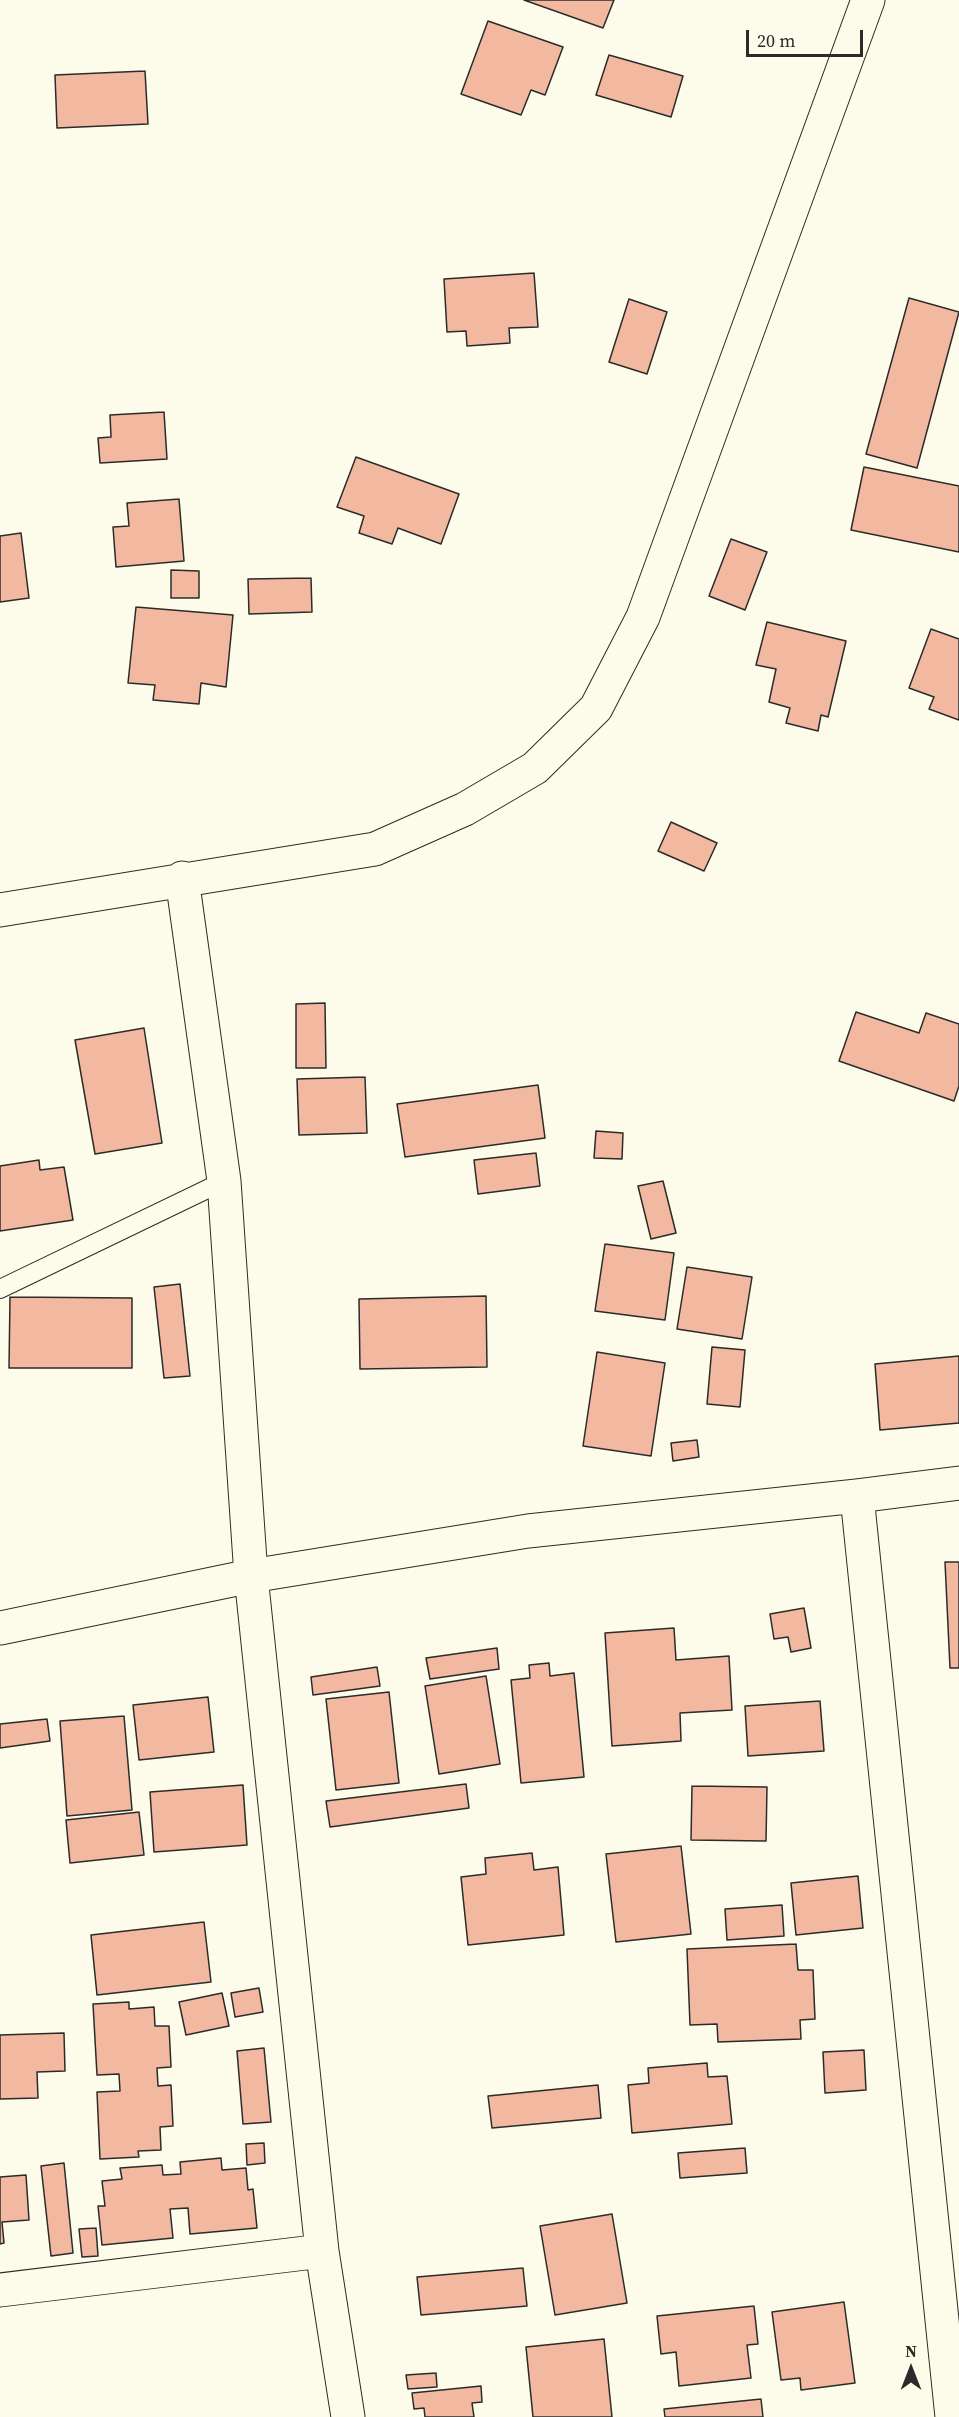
<!DOCTYPE html>
<html>
<head>
<meta charset="utf-8">
<style>
	body { margin:0 }
	#map { position:relative; width:959px; height:2417px; overflow:hidden; background:#fdfbea; font-family:"Source Serif 4",serif }
	canvas { display:block }
	.north { position:absolute; left:881px; top:2339px; width:60px; height:60px; -webkit-text-stroke:4px #fdfbea; paint-order:stroke; rotate:0deg; font-size:16px; font-weight:700; line-height:24px; text-align:center; color:#2b2b2b }
	.north::after { content:''; display:block; margin:auto; width:21px; height:27px; background:#2b2b2b; clip-path:polygon(50% 0,100% 100%,50% 72%,0 100%) }
	.scale { position:absolute; left:746px; top:30px; width:117px; height:27px; box-sizing:border-box; border:3px solid #2b2b2b; border-top:0; padding-left:8px; font-size:18px; line-height:21px; white-space:nowrap; color:#2b2b2b; -webkit-text-stroke:4px #fdfbea; paint-order:stroke }
</style>
</head>
<body>
<div id="map">
<canvas width="959" height="2417"></canvas>
<div class="north">N</div>
<div class="scale">20 m</div>
</div>
<script>
const g = document.querySelector('canvas').getContext('2d');
g.lineJoin = 'round';
function fill(path, color) { g.fillStyle = color; g.fill(path, 'evenodd'); }
const poly = rows => new Path2D(rows.map(r => 'M' + r).join(''));
function trace(path, color, width, dash) { g.strokeStyle = color; g.lineWidth = width; g.lineCap = dash ? 'butt' : 'round'; g.setLineDash(dash || []); g.stroke(path); }
const building = poly([
	[524,0,614,0,603,28,524,0],
	[488,21,563,47,545,95,531,90,521,115,461,94,488,21],
	[609,55,683,76,671,117,596,95,609,55],
	[145,71,148,124,57,128,55,75,145,71],
	[534,273,538,327,509,328,510,343,467,346,466,331,447,332,444,279,534,273],
	[909,298,959,312,917,468,866,454,909,298],
	[629,299,667,312,647,374,609,362,629,299],
	[164,412,167,459,100,463,98,438,111,437,110,415,164,412],
	[356,457,459,494,441,544,398,528,392,544,359,533,364,516,337,507,356,457],
	[864,467,959,486,959,552,851,530,864,467],
	[179,499,184,561,116,567,113,527,129,526,127,503,179,499],
	[21,533,29,598,0,602,0,536,21,533],
	[731,539,767,552,745,610,709,596,731,539],
	[171,570,199,571,199,598,171,598,171,570],
	[311,578,312,612,249,614,248,579,311,578],
	[136,607,233,615,226,687,201,683,199,704,153,700,155,685,128,683,136,607],
	[767,622,846,641,828,717,821,715,818,731,786,723,790,708,769,702,776,669,756,665,767,622],
	[931,629,959,639,959,720,929,709,934,697,909,688,931,629],
	[671,822,717,843,704,871,658,851,671,822],
	[325,1003,326,1068,296,1068,296,1004,325,1003],
	[856,1012,919,1033,926,1013,959,1024,959,1086,954,1101,839,1061,856,1012],
	[144,1028,162,1143,95,1154,75,1040,144,1028],
	[365,1077,367,1133,299,1135,297,1079,365,1077],
	[538,1085,545,1138,405,1157,397,1104,538,1085],
	[596,1131,623,1133,622,1159,594,1158,596,1131],
	[536,1153,540,1186,478,1194,474,1160,536,1153],
	[39,1160,40,1170,64,1167,73,1220,0,1231,0,1166,39,1160],
	[663,1181,676,1233,651,1239,638,1186,663,1181],
	[605,1244,674,1253,665,1320,595,1311,605,1244],
	[687,1267,752,1277,742,1339,677,1329,687,1267],
	[180,1284,190,1376,164,1378,154,1287,180,1284],
	[486,1296,487,1367,360,1369,359,1299,486,1296],
	[10,1297,132,1298,132,1368,9,1368,10,1297],
	[712,1347,745,1350,740,1407,707,1404,712,1347],
	[597,1352,665,1363,651,1456,583,1446,597,1352],
	[959,1356,959,1423,880,1430,875,1364,959,1356],
	[697,1440,699,1457,673,1461,671,1443,697,1440],
	[945,1562,959,1562,959,1668,950,1668,945,1562],
	[804,1608,811,1648,791,1652,788,1637,774,1639,770,1614,804,1608],
	[674,1628,676,1660,729,1656,732,1710,680,1713,681,1741,612,1746,605,1633,674,1628],
	[497,1648,499,1669,430,1679,426,1658,497,1648],
	[549,1663,550,1676,574,1673,584,1777,521,1783,511,1680,530,1678,529,1665,549,1663],
	[377,1667,380,1686,313,1695,311,1677,377,1667],
	[486,1676,500,1764,439,1774,425,1686,486,1676],
	[389,1692,399,1783,336,1790,326,1699,389,1692],
	[208,1697,214,1752,139,1760,133,1705,208,1697],
	[820,1701,824,1751,748,1756,745,1706,820,1701],
	[124,1716,132,1810,67,1816,60,1721,124,1716],
	[47,1719,50,1741,0,1748,0,1724,47,1719],
	[466,1784,469,1808,330,1827,326,1801,466,1784],
	[243,1785,247,1845,154,1852,150,1792,243,1785],
	[692,1786,767,1787,766,1841,691,1840,692,1786],
	[139,1812,144,1855,70,1863,66,1820,139,1812],
	[681,1846,691,1934,616,1942,606,1854,681,1846],
	[532,1853,534,1870,558,1867,564,1935,468,1945,461,1877,486,1874,485,1858,532,1853],
	[858,1876,863,1928,796,1935,791,1883,858,1876],
	[782,1905,784,1936,727,1940,725,1909,782,1905],
	[204,1922,211,1982,97,1995,91,1935,204,1922],
	[796,1944,798,1970,813,1970,815,2019,800,2020,801,2039,718,2042,717,2024,690,2025,687,1949,796,1944],
	[259,1988,263,2012,235,2017,231,1993,259,1988],
	[222,1993,229,2026,186,2035,179,2002,222,1993],
	[129,2002,129,2009,154,2007,155,2026,169,2026,171,2067,157,2068,158,2086,171,2085,173,2126,160,2127,161,2150,138,2151,139,2157,100,2159,97,2092,120,2091,119,2074,97,2075,93,2004,129,2002],
	[64,2033,65,2071,37,2072,38,2098,0,2099,0,2035,64,2033],
	[264,2048,271,2122,243,2124,237,2051,264,2048],
	[864,2050,866,2090,825,2093,823,2052,864,2050],
	[707,2063,708,2077,727,2076,732,2124,632,2133,628,2085,649,2083,648,2068,707,2063],
	[598,2085,601,2118,492,2128,488,2096,598,2085],
	[264,2143,265,2163,247,2165,246,2144,264,2143],
	[745,2148,747,2173,680,2178,678,2153,745,2148],
	[221,2158,222,2170,246,2168,248,2190,253,2189,257,2228,190,2234,188,2208,170,2209,173,2238,102,2245,98,2206,105,2206,102,2181,122,2179,120,2168,162,2165,163,2175,181,2174,180,2162,221,2158],
	[64,2163,73,2253,51,2256,41,2166,64,2163],
	[26,2175,29,2220,2,2222,4,2243,0,2244,0,2177,26,2175],
	[612,2214,627,2303,555,2315,540,2226,612,2214],
	[96,2228,98,2256,82,2257,79,2229,96,2228],
	[523,2268,527,2306,421,2315,417,2277,523,2268],
	[844,2302,855,2383,801,2390,800,2378,781,2380,772,2312,844,2302],
	[754,2306,758,2344,747,2345,751,2378,679,2386,676,2352,661,2354,657,2316,754,2306],
	[604,2339,612,2417,533,2417,526,2347,604,2339],
	[436,2373,437,2387,408,2389,406,2375,436,2373],
	[481,2386,482,2402,472,2403,474,2417,425,2417,424,2408,414,2409,412,2393,481,2386],
	[761,2399,763,2417,665,2417,664,2409,761,2399]
]);
const service = poly([
	[0,1289,224,1181]
]);
const minor = poly([
	[182,878,224,1181,251,1576,322,2251,348,2417],
	[0,910,375,849,465,809,535,768,596,708,643,617,868,0],
	[857,1496,952,2417],
	[0,1628,251,1576,528,1531,857,1496,959,1483],
	[0,2290,322,2251]
]);
fill(building, '#f2b8a0');
trace(building, '#2b2b2b', 1.5);
trace(service, '#2b2b2b', 20);
trace(minor, '#2b2b2b', 35);
trace(service, '#fdfbea', 18);
trace(minor, '#fdfbea', 33);
</script>
</body>
</html>
